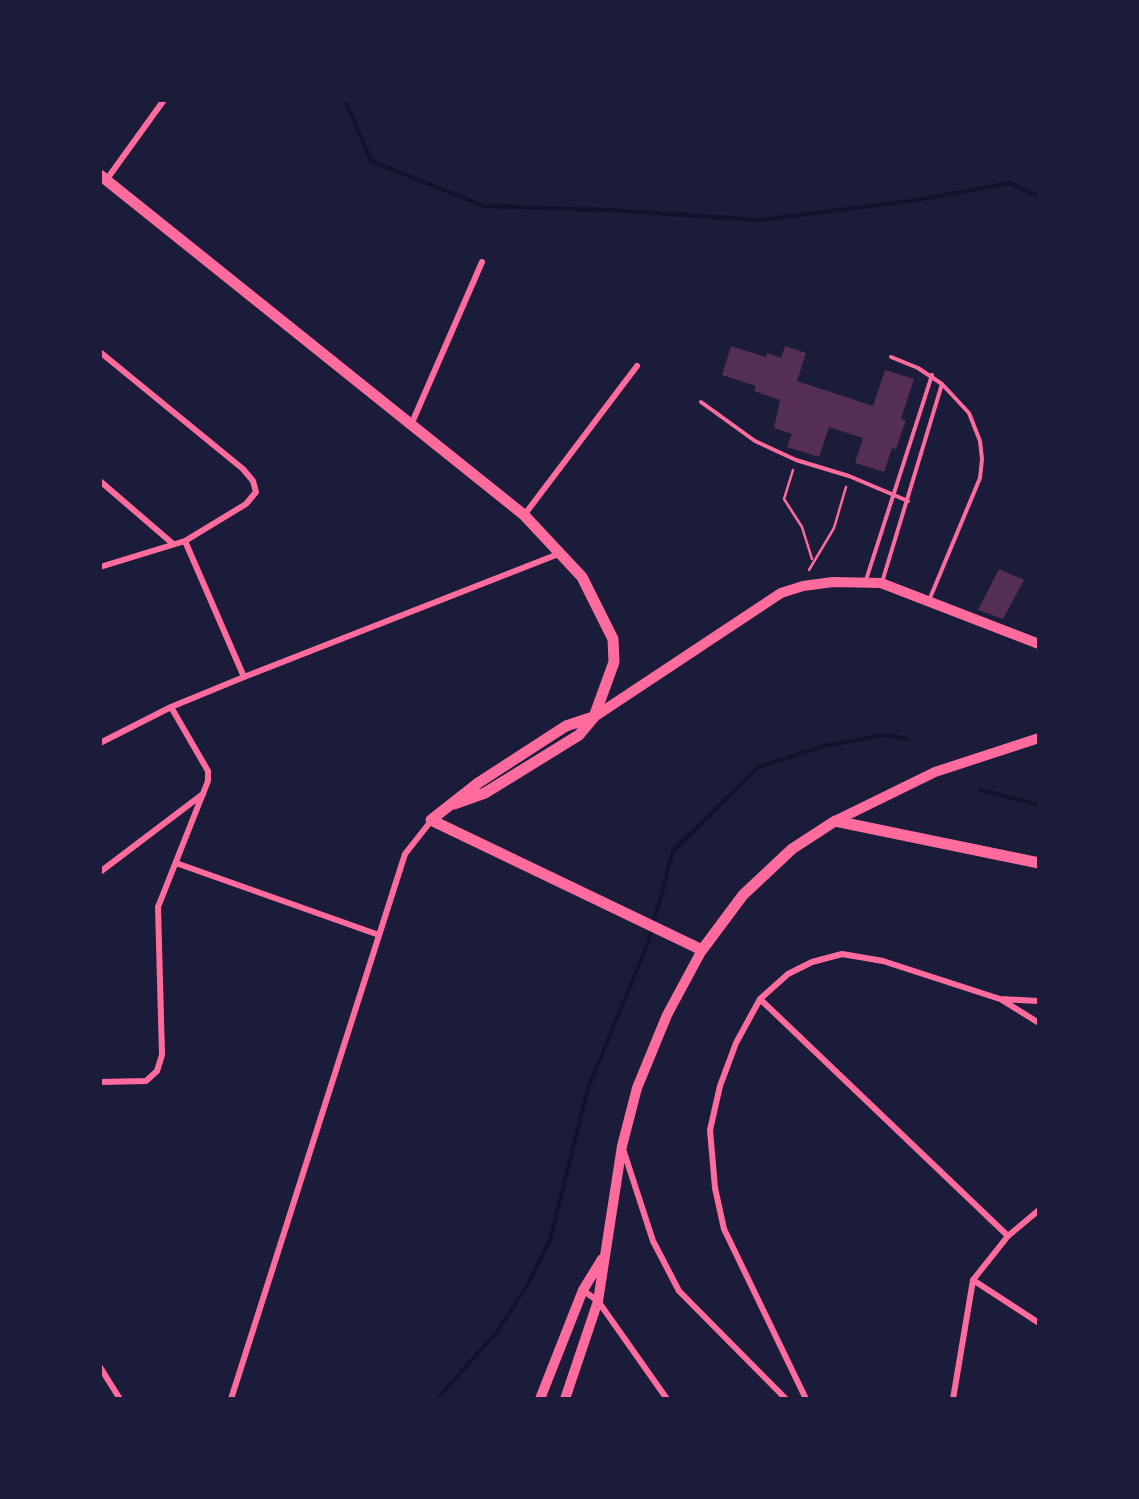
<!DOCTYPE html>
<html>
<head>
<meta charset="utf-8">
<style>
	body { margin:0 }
	#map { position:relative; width:1139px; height:1499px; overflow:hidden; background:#1b1b3a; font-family:"Exo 2",sans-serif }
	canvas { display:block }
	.frame { position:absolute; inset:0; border:102px solid #1b1b3a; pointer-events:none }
</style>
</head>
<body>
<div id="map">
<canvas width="1139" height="1499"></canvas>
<div class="frame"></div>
</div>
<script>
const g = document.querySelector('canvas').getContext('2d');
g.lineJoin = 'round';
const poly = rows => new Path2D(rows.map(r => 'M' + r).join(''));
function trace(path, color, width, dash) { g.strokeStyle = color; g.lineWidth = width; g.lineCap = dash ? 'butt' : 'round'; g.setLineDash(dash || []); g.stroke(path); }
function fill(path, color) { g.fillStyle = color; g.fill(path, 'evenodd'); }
const stream = poly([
	[345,100,371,161,484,206,609,210,760,220,911,201,1010,183,1039,197],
	[980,790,1039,805],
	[437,1399,496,1333,526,1287,550,1240,588,1088,648,943,673,851,758,767,828,745,885,735,907,739]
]);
const building = poly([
	[731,346,766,357,767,353,781,358,785,346,806,353,797,381,873,406,885,370,914,379,901,419,906,420,896,449,892,448,884,472,855,463,863,438,829,427,819,457,787,447,792,434,774,428,780,400,754,391,756,386,722,375],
	[999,569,1024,580,1003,619,978,610]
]);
const path = poly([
	[793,470,784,499,802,527,812,559],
	[809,570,834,528,846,487]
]);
const service = poly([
	[891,357,918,368,942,384,969,413,980,441,982,459,980,478,930,598],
	[701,402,755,441,796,460,849,476,908,501],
	[883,579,942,384],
	[866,580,932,375]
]);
const minor = poly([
	[107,179,164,100],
	[100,352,243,469,253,481,256,492,246,504,185,541,100,567],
	[411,425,482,262],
	[100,481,172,543],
	[525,514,637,366],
	[185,541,244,677],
	[100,743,171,707,244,677,561,553],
	[176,863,379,935],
	[100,872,203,794],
	[760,999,1008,1236],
	[1002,1000,1039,1023],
	[100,1082,146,1081,157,1071,162,1055,158,907,208,781,208,771,171,707],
	[624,1152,653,1241,679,1291,786,1399],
	[973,1280,1039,1323],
	[584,1291,598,1301,667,1399],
	[100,1367,120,1399],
	[231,1399,405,854,431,821],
	[806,1399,724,1229,715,1188,710,1130,720,1086,736,1043,760,999,788,974,812,962,842,954,883,961,1000,999,1039,1001],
	[953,1399,973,1280,1008,1236,1039,1210]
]);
const secondary = poly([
	[594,717,781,593,803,586,833,582,881,583,1039,644]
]);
const primary = poly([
	[835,821,935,772,1039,738],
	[540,1399,583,1290,602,1259],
	[565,1399,598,1301,622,1146,637,1088,667,1015,702,950]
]);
const trunk = poly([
	[100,175,524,515,582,577,613,639,614,662,594,717,579,735,485,793,454,804],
	[590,718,566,726,478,783,431,820,702,950,743,895,792,849,835,821,1039,863]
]);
trace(stream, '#12122b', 4);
fill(building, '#542f53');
trace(path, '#ff6b9d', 2.5);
trace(service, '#ff6b9d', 4);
trace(minor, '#ff6b9d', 6);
trace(secondary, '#ff6b9d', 10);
trace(primary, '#ff6b9d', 10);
trace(trunk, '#ff6b9d', 11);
</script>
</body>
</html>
